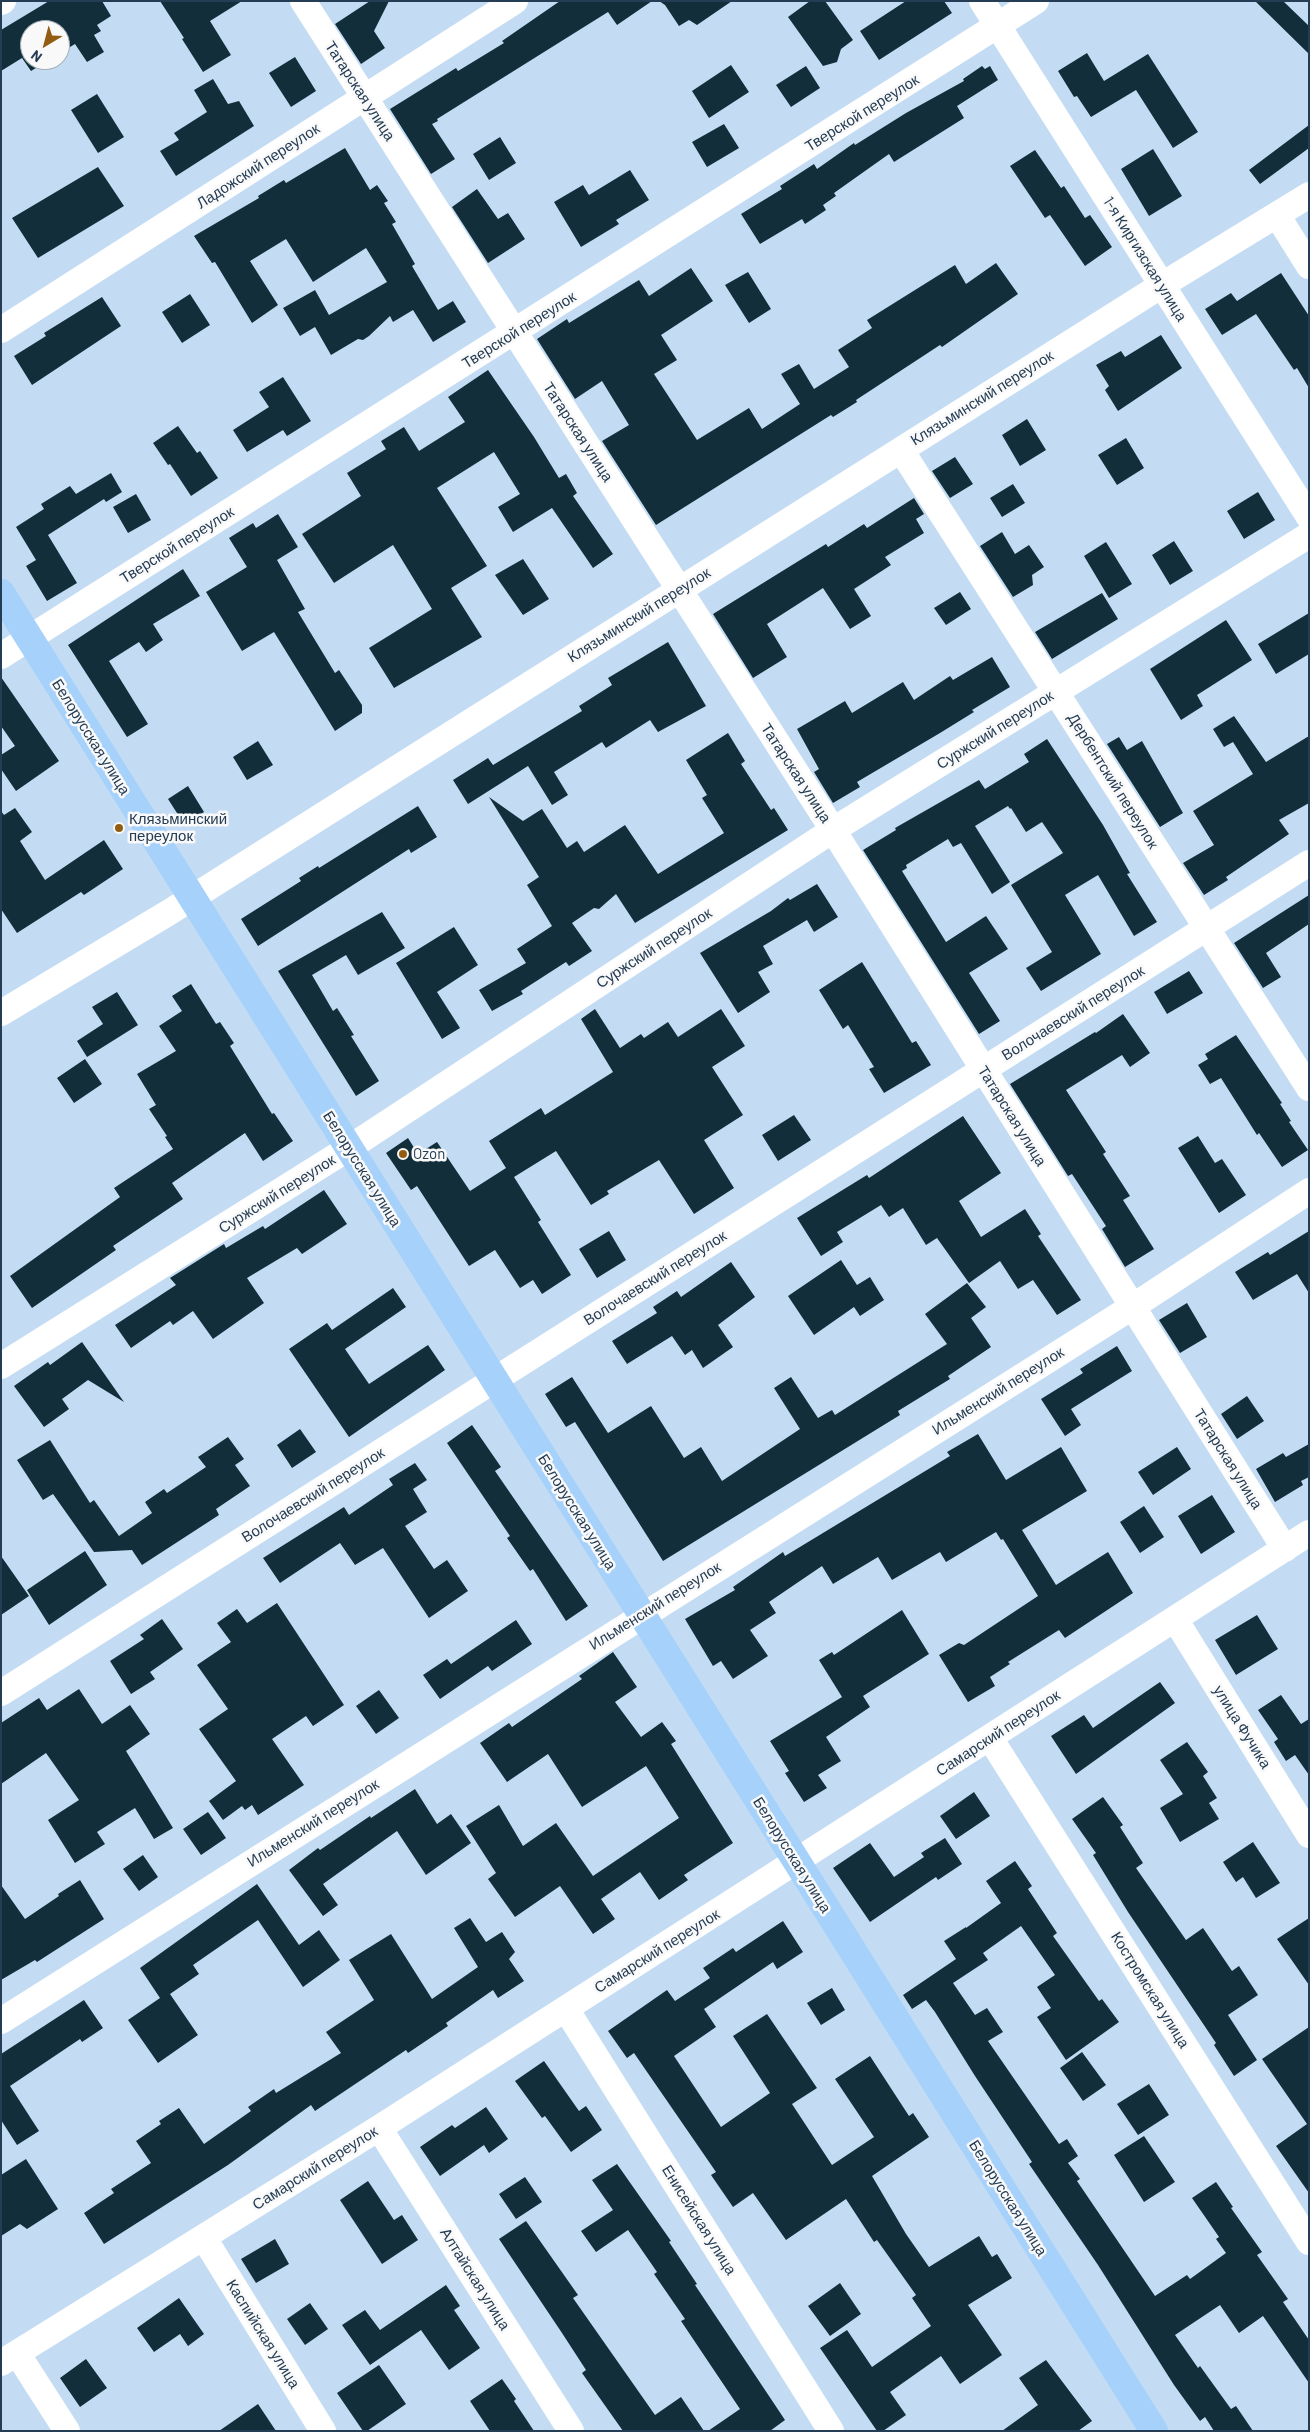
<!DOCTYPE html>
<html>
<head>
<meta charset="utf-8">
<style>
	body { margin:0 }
	#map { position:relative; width:1310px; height:2432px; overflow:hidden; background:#c4dcf3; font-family:Barlow,sans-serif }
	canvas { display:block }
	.frame { position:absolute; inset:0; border:2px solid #243c54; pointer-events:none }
	.north { position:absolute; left:20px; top:20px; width:50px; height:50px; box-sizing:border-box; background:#f9f9f9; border:1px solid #a4adb7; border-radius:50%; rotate:217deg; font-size:14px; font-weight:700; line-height:20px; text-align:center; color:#243c54 }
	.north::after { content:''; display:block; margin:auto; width:18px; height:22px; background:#925d12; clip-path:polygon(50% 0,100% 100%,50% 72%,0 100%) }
</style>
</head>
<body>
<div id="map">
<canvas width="1310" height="2432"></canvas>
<div class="frame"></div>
<div class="north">N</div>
</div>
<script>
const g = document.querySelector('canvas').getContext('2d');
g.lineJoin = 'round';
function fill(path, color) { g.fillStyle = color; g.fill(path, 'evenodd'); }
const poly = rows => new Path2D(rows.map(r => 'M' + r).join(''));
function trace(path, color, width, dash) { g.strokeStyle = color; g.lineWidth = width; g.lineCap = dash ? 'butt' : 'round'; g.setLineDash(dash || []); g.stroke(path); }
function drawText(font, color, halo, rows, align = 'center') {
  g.font = font + ' Barlow,sans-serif'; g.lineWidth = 5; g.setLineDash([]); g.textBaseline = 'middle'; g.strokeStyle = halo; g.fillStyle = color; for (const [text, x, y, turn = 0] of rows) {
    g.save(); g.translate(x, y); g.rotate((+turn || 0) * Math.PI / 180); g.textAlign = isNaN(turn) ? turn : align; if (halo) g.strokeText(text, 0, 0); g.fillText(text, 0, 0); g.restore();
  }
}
const building = poly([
	[49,1,102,1,111,16,97,25,101,31,94,35,104,52,87,62,75,44,60,53,60,30,30,30,30,60,49,60,31,71,22,58,1,71,1,30],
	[160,1,242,1,210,21,231,55,203,72,182,39,184,38],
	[370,1,389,1,374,31,385,48,361,64,335,24],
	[560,1,652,1,617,25,608,12,437,119,438,121,432,124,455,159,431,174,390,109,456,68,458,71,504,43,502,41],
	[659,1,732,1,697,25,689,20,679,26,665,5],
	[810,1,825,1,853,40,841,49,837,62,823,66,788,17],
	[906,1,944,1,952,13,879,60,860,31],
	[1255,1,1283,1,1309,26,1309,54],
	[1087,53,1104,81,1148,54,1198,132,1173,148,1136,90,1091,117,1077,96,1074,97,1058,71],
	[295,57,316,91,291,107,269,73],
	[731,65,749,92,709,118,692,91],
	[806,66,820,88,791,107,776,85],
	[982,66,985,69,990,66,998,80,957,106,964,118,894,162,889,154,834,193,836,196,823,205,826,210,805,224,802,219,760,244,741,214,782,189,780,186,814,164,817,169,854,143,855,145,906,113,964,81,963,79],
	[213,79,228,104,239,101,254,126,176,176,160,151,179,140,174,133,207,112,194,90],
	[97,94,124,137,98,153,71,110],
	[724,124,739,148,707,167,692,142],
	[1309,125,1309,148,1260,184,1249,170],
	[500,137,516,163,489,180,473,154],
	[345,148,370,190,377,185,388,201,384,203,396,222,392,224,415,264,412,266,438,310,453,301,466,322,433,342,413,310,393,322,390,316,369,336,363,340,358,339,331,355,315,327,300,336,283,308,315,290,329,315,387,282,366,248,313,282,286,239,250,261,278,305,252,323,215,262,212,263,194,236,259,198,258,196,284,180,286,183],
	[1153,149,1182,196,1149,216,1121,169],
	[1035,150,1061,188,1064,186,1085,218,1090,215,1112,247,1085,266,1050,215,1045,218,1010,166],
	[98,167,124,206,38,258,12,218],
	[630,170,649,200,616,220,619,224,581,247,554,202,583,185,589,195],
	[477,189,498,219,508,213,525,239,488,263,452,207],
	[996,263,1018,294,942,347,940,345,856,400,857,402,833,417,831,415,656,525,602,441,629,425,602,381,575,399,537,339,567,319,569,323,639,280,649,296,691,268,713,301,661,335,677,360,654,374,697,440,749,408,762,429,800,404,781,374,799,364,814,389,849,367,838,350,872,328,867,320,955,265,966,284],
	[748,272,771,309,749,323,725,285],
	[1281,273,1309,316,1309,388,1297,368,1294,370,1256,314,1222,335,1205,309,1231,293,1237,301],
	[190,294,210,325,182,343,162,312],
	[102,297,121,326,32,385,14,356,46,336,44,333],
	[1161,335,1182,368,1118,411,1105,390,1109,386,1096,365,1121,351,1125,357],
	[488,370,534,437,559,478,566,474,577,493,573,496,613,554,593,568,552,508,513,532,498,507,520,494,494,452,437,488,487,566,451,588,482,637,394,688,369,648,432,609,393,545,334,583,302,534,361,496,347,473,386,449,381,441,404,427,419,451,465,422,448,397],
	[283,377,311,421,287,436,283,430,247,452,233,430,269,407,259,392],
	[1027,419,1046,450,1020,466,1002,435],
	[178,426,197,453,200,451,218,478,191,496,170,464,168,465,153,443],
	[1126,438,1144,468,1117,485,1098,455],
	[955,457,973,484,950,498,932,471],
	[111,473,122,492,106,502,104,499,48,535,77,583,47,601,26,566,36,560,16,527,44,509,41,504,70,486,76,494],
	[1013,484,1025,503,1002,517,990,498],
	[1258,492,1275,520,1244,539,1227,511],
	[136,494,151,520,128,533,113,507],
	[914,498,924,514,916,519,924,533,885,557,891,565,854,589,871,616,850,629,823,588,767,624,787,657,753,678,713,614,826,544,828,547,864,524,867,528],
	[278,514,298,547,277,560,305,609,298,612,335,673,339,670,362,705,362,713,335,731,274,632,242,651,206,592,247,567,229,538,253,523,256,528],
	[1002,532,1015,554,1029,545,1044,567,1032,575,1033,585,1013,597,980,546],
	[1174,541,1193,571,1170,585,1152,555],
	[1106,542,1132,584,1109,598,1084,556],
	[523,559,549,599,523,615,495,575],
	[183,569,200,596,153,624,163,640,146,652,139,642,109,661,148,724,127,737,68,645],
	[960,592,971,609,946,625,934,608],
	[1102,593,1118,619,1052,659,1035,632],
	[1309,613,1309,654,1276,674,1258,644],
	[1226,620,1252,660,1197,695,1203,706,1181,720,1150,669],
	[668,642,706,706,658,732,650,720,606,748,602,742,554,772,568,795,552,805,528,766,468,804,453,780,488,758,493,765,582,711,579,706,612,685,608,678],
	[992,657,1010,687,972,710,974,712,940,733,857,782,860,787,833,803,814,772,819,769,797,729,845,701,852,713,903,682,914,700,950,676,953,680],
	[1,677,59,761,16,791,1,769,1,755,15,746,1,726],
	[1234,716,1266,762,1309,736,1309,803,1279,820,1289,834,1226,877,1228,880,1204,895,1183,863,1214,845,1193,811,1253,774,1233,742,1224,747,1213,729],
	[728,733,745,761,741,764,771,810,774,808,788,830,635,923,616,894,599,909,594,908,572,923,592,951,569,966,566,962,521,991,523,994,492,1011,479,990,526,963,517,949,552,926,527,885,539,877,489,797,523,821,542,809,567,848,577,841,584,852,625,825,658,874,724,833,702,798,707,795,686,760],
	[1119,737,1127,750,1142,741,1183,813,1160,827,1107,744],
	[1047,739,1103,825,1130,873,1127,874,1157,922,1134,936,1098,875,1065,895,1101,954,1041,991,1026,968,1052,952,1011,885,1063,853,1042,822,1026,832,1011,808,1010,809,1008,806,975,826,1010,882,992,894,961,843,953,847,948,839,906,865,907,868,902,871,946,942,986,916,1008,949,969,973,1000,1021,979,1034,863,850,896,830,895,828,979,780,985,789,1029,762,1024,754],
	[258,741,273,765,247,780,233,757],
	[188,786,204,812,184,824,168,799],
	[418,806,437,837,411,853,409,849,258,946,241,919,301,881,299,878,318,866,319,868],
	[15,808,32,832,20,841,45,880,104,840,123,869,84,895,81,892,17,933,1,909,1,811,4,815],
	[817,884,838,917,814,932,807,920,763,946,773,964,758,972,770,992,738,1013,700,953,771,911,788,898,790,900],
	[1309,895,1309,924,1266,953,1281,977,1263,988,1234,943],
	[382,912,405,948,358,975,346,955,312,975,333,1011,337,1008,354,1035,351,1036,379,1081,356,1096,278,971],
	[454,927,478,965,437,992,460,1028,442,1039,396,963],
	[862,962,912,1043,916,1041,931,1065,884,1093,869,1069,874,1067,848,1025,843,1029,819,990],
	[1189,971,1203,993,1167,1014,1154,992],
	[191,984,216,1024,220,1022,234,1043,230,1046,272,1114,274,1113,293,1141,263,1161,245,1133,172,1183,183,1199,113,1246,116,1250,32,1308,10,1276,120,1197,114,1188,173,1149,165,1137,167,1136,149,1109,156,1105,137,1074,176,1051,159,1026,182,1011,172,996],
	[117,992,138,1025,87,1057,77,1041,103,1024,92,1007],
	[595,1009,620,1048,641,1034,644,1038,668,1022,678,1037,721,1009,745,1046,712,1067,743,1115,704,1140,734,1188,694,1214,659,1160,607,1191,609,1194,591,1205,556,1151,514,1177,541,1220,538,1222,571,1275,542,1294,533,1280,520,1288,495,1250,469,1266,417,1186,411,1190,386,1153,408,1138,418,1154,437,1142,470,1191,506,1168,489,1141,541,1108,545,1115,613,1072,581,1019],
	[1123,1014,1150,1053,1130,1067,1122,1055,1066,1090,1106,1152,1103,1154,1130,1196,1123,1200,1154,1249,1125,1267,1102,1229,1106,1226,1072,1174,1068,1176,1010,1084,1095,1032,1096,1033],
	[1236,1035,1282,1103,1280,1104,1291,1121,1289,1122,1308,1150,1282,1167,1259,1133,1257,1135,1221,1078,1210,1084,1198,1065,1208,1059,1205,1054],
	[85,1059,102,1084,74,1103,57,1078],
	[794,1115,811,1140,778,1161,762,1135],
	[963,1116,1001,1173,959,1201,981,1237,1025,1209,1041,1234,1038,1236,1081,1300,1057,1315,1033,1280,1018,1289,1000,1261,969,1283,937,1238,926,1245,903,1208,889,1217,881,1205,837,1232,843,1242,821,1256,797,1218,867,1175,869,1178],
	[1198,1136,1215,1163,1222,1159,1246,1195,1219,1213,1178,1148],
	[324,1190,347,1224,302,1254,297,1248,247,1278,264,1303,213,1339,193,1311,173,1325,170,1321,131,1348,115,1325,176,1285,170,1278,224,1244,226,1248,263,1226,265,1229],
	[609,1231,626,1260,597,1278,579,1249],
	[1309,1231,1309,1293,1297,1274,1253,1300,1235,1272,1268,1252,1270,1255],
	[841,1260,857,1285,870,1277,884,1300,860,1316,854,1307,814,1335,788,1296],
	[731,1262,755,1297,718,1325,733,1347,703,1368,692,1350,685,1355,672,1336,627,1364,612,1341,657,1313,653,1307,677,1291,681,1297],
	[967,1283,986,1307,971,1318,991,1347,948,1376,950,1379,898,1411,900,1415,663,1561,575,1422,566,1427,545,1394,572,1377,608,1433,651,1406,684,1458,701,1447,722,1481,800,1429,774,1388,791,1377,818,1418,832,1410,835,1415,947,1344,925,1314],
	[393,1288,406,1307,345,1349,369,1384,428,1345,445,1370,349,1437,289,1349,327,1323,332,1330],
	[1187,1303,1207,1337,1180,1353,1159,1320],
	[82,1342,124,1402,88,1380,62,1399,69,1409,44,1427,14,1386,48,1362,50,1365],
	[1117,1346,1132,1371,1071,1409,1081,1425,1065,1436,1041,1399,1083,1373,1080,1369],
	[1247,1396,1264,1421,1237,1439,1221,1414],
	[472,1425,501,1467,495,1471,588,1606,566,1621,533,1569,530,1571,507,1538,510,1536,447,1443],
	[300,1429,316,1452,292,1468,277,1445],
	[978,1434,1006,1480,1061,1447,1087,1491,1022,1530,1056,1585,1108,1552,1133,1593,1065,1638,1059,1630,1008,1662,1010,1664,990,1677,995,1686,968,1702,939,1655,959,1643,964,1645,1038,1596,1003,1539,1001,1540,996,1532,946,1562,940,1552,892,1580,878,1557,833,1584,822,1566,769,1602,776,1613,750,1630,768,1656,733,1679,721,1661,713,1666,685,1619,735,1590,733,1587,783,1552,785,1556,950,1456,947,1452],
	[228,1437,244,1459,235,1465,250,1486,216,1509,219,1515,142,1565,132,1550,94,1552,53,1494,43,1500,17,1460,50,1440,90,1503,94,1500,119,1536,152,1513,145,1502,164,1489,167,1493,206,1467,198,1457],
	[1309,1444,1309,1477,1301,1481,1303,1485,1275,1502,1256,1469,1283,1453,1286,1457],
	[1177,1447,1191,1469,1153,1495,1138,1472],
	[415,1463,427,1480,413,1489,427,1512,405,1526,434,1569,447,1560,468,1591,429,1618,383,1548,355,1565,340,1543,280,1583,263,1558,344,1507,349,1515,393,1485,389,1479],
	[1212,1495,1235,1532,1201,1554,1178,1516],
	[1144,1506,1164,1537,1140,1553,1120,1522],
	[85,1551,107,1585,49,1625,27,1590],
	[1,1556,29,1596,1,1615],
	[277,1603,344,1705,313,1726,306,1716,272,1739,304,1785,258,1815,252,1805,245,1810,242,1806,223,1820,209,1801,236,1781,199,1729,228,1709,197,1665,231,1642,217,1623,237,1609,247,1623],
	[902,1610,929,1654,863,1696,870,1707,826,1737,841,1761,818,1775,827,1788,804,1802,785,1773,789,1771,770,1741,842,1697,819,1660,832,1652,834,1655],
	[1257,1615,1278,1649,1236,1675,1215,1640],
	[162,1619,183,1649,150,1672,155,1679,131,1694,110,1661,144,1639,140,1635],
	[516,1620,532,1644,492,1671,488,1666,440,1699,423,1675,447,1659,451,1664],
	[613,1652,637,1687,615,1702,641,1737,662,1722,676,1741,671,1744,733,1843,684,1875,688,1880,659,1900,640,1872,601,1899,615,1919,593,1934,560,1886,515,1917,488,1879,496,1873,466,1826,499,1805,523,1846,556,1823,593,1876,679,1818,646,1766,582,1807,548,1754,507,1782,480,1743,509,1723,512,1727,582,1679,579,1676],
	[1160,1682,1175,1703,1076,1774,1051,1736,1084,1715,1093,1728],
	[79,1689,102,1724,130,1705,150,1734,126,1751,173,1828,154,1839,135,1808,97,1832,105,1844,75,1863,48,1820,79,1800,46,1753,1,1784,1,1723,39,1698,47,1710],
	[379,1690,399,1718,376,1734,356,1706],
	[1281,1695,1301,1724,1309,1719,1309,1775,1295,1755,1286,1761,1274,1742,1278,1739,1258,1710],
	[1187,1742,1208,1772,1203,1776,1217,1798,1209,1803,1219,1819,1180,1842,1160,1808,1183,1794,1160,1760],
	[415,1789,437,1824,451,1814,471,1843,426,1875,397,1831,323,1884,338,1905,323,1916,289,1870,318,1848,320,1850,370,1816,371,1818],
	[974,1792,990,1816,956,1839,940,1816],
	[1103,1797,1123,1825,1120,1827,1143,1863,1136,1868,1186,1940,1203,1928,1232,1971,1239,1966,1258,1995,1228,2015,1257,2060,1234,2076,1214,2045,1216,2043,1128,1912,1093,1855,1096,1853,1072,1819],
	[208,1812,226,1838,201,1855,183,1829],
	[945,1838,962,1864,938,1880,936,1877,870,1922,833,1868,870,1843,894,1877,924,1857,921,1853],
	[1253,1842,1280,1883,1256,1898,1243,1877,1236,1882,1223,1862],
	[143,1855,158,1877,139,1891,123,1869],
	[1015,1861,1032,1886,1028,1889,1057,1933,1053,1936,1099,2001,1102,1999,1119,2022,1066,2060,1037,2017,1051,2008,1037,1987,1055,1975,1021,1926,983,1953,988,1960,953,1983,975,2015,987,2008,1003,2032,988,2041,1059,2144,1067,2139,1078,2156,1068,2163,1080,2179,1077,2181,1155,2296,1187,2275,1190,2279,1226,2253,1216,2239,1219,2237,1192,2198,1216,2182,1233,2207,1231,2208,1262,2252,1257,2255,1288,2299,1283,2302,1309,2340,1309,2383,1263,2316,1239,2333,1220,2305,1175,2335,1198,2368,1200,2366,1231,2409,1236,2406,1253,2431,1214,2431,1205,2417,1200,2421,1174,2385,1098,2265,1029,2164,1032,2162,975,2076,935,2012,926,2000,912,2009,903,1995,956,1959,944,1941,966,1927,966,1928,1001,1903,986,1881],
	[80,1880,104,1919,37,1962,35,1960,1,1980,1,1885,25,1919,59,1896,58,1894],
	[257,1884,299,1945,319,1930,340,1960,303,1987,258,1920,193,1965,199,1974,170,1994,198,2035,158,2063,128,2020,160,1998,140,1968],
	[470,1918,486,1942,502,1932,515,1952,509,1959,524,1981,498,1998,493,1990,446,2023,448,2026,408,2053,406,2050,315,2111,311,2105,228,2165,104,2244,84,2213,114,2193,111,2189,151,2163,136,2141,161,2124,159,2121,179,2108,204,2144,251,2111,248,2107,274,2089,276,2093,341,2053,326,2032,374,2000,349,1960,391,1934,432,1999,478,1967,454,1928],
	[1309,1918,1309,1985,1277,1939],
	[783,1921,803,1952,777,1969,773,1962,704,2009,716,2027,674,2056,721,2127,770,2093,733,2036,767,2014,817,2088,792,2104,832,2165,874,2137,835,2079,870,2056,909,2116,913,2113,929,2137,872,2176,906,2234,929,2267,979,2236,992,2257,997,2254,1012,2278,968,2305,1002,2355,960,2384,941,2356,890,2392,906,2415,883,2431,877,2431,820,2348,847,2330,872,2367,931,2326,912,2298,916,2295,877,2240,874,2242,846,2199,786,2240,753,2193,733,2207,711,2175,716,2172,634,2053,627,2058,608,2031,667,1990,675,2001,710,1978,703,1968,733,1948,736,1952],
	[832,1988,845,2010,821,2025,807,2003],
	[84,2000,103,2028,82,2042,80,2039,10,2086,39,2131,17,2145,1,2120,1,2054],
	[1309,2027,1309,2193,1276,2146,1307,2124,1262,2059],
	[1082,2052,1106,2085,1083,2101,1060,2068],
	[544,2061,579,2111,586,2106,602,2130,571,2152,545,2116,542,2118,515,2081],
	[1149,2084,1169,2115,1138,2135,1117,2104],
	[486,2107,508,2139,489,2153,484,2145,440,2176,420,2147,452,2125,455,2128],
	[1144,2136,1175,2182,1144,2202,1114,2155],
	[26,2159,58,2209,27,2229,20,2224,1,2236,1,2175],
	[617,2164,671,2241,669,2242,697,2284,695,2285,785,2420,770,2431,708,2431,740,2409,681,2321,685,2319,654,2274,657,2272,628,2230,596,2252,581,2231,613,2210,592,2180],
	[525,2177,542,2202,516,2219,499,2194],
	[368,2181,394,2220,402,2215,418,2240,382,2264,340,2200],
	[526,2221,578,2295,573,2298,655,2415,681,2397,704,2431,623,2431,582,2373,586,2370,562,2333,499,2239],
	[275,2239,289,2264,256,2283,241,2259],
	[840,2283,861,2314,830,2336,808,2306],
	[446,2285,460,2306,454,2310,480,2348,449,2370,421,2330,370,2365,342,2325,365,2310,380,2330],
	[179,2298,204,2334,188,2346,180,2334,154,2352,137,2328],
	[310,2303,328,2329,305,2345,287,2319],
	[86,2359,107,2388,80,2407,60,2378],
	[1046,2360,1092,2421,1078,2431,1002,2431,1038,2405,1019,2378],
	[379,2365,406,2404,367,2431,363,2431,337,2393],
	[502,2379,516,2399,514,2401,534,2431,490,2431,470,2401],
	[258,2404,276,2431,219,2431]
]);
const minor = poly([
	[303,1,833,830,1285,1549],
	[982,1,1309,517],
	[1,2,3,1],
	[1277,215,1309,266],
	[1,330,515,1],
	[901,450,1309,1088],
	[1,656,1036,1],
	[1,1013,168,913,1162,285,1309,195],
	[1,1366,349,1148,833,830,1309,535],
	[1175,1619,1309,1835],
	[1,1693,1309,863],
	[990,1738,1309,2242],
	[566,2009,831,2431],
	[1,2021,1132,1307,1309,1191],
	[379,2128,571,2431],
	[204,2238,323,2431],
	[17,2353,67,2431],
	[1,2363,379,2128,1309,1533]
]);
const major = poly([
	[1,593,1154,2431]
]);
const markers = [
	[119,828,5,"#925d12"],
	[403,1154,5,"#925d12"]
];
const streetNames = [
	["Татарская улица",360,91,57],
	["Тверской переулок",862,113,-32],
	["Ладожский переулок",258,166,-33],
	["1-я Киргизская улица",1145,259,58],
	["Тверской переулок",519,330,-32],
	["Клязьминский переулок",982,398,-32],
	["Татарская улица",578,432,57],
	["Тверской переулок",177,545,-32],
	["Клязьминский переулок",639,615,-32],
	["Суржский переулок",995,730,-32],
	["Белорусская улица",91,737,58],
	["Татарская улица",796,773,57],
	["Дербентский переулок",1113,781,58],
	["Суржский переулок",654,948,-33],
	["Волочаевский переулок",1073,1013,-32],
	["Татарская улица",1012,1116,58],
	["Белорусская улица",362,1169,58],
	["Суржский переулок",277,1194,-32],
	["Волочаевский переулок",655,1278,-32],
	["Ильменский переулок",998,1391,-32],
	["Татарская улица",1228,1459,58],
	["Волочаевский переулок",313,1495,-32],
	["Белорусская улица",577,1512,58],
	["Ильменский переулок",655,1606,-32],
	["улица Фучика",1242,1727,58],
	["Самарский переулок",998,1733,-33],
	["Ильменский переулок",313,1823,-32],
	["Белорусская улица",792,1855,58],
	["Самарский переулок",657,1951,-32],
	["Костромская улица",1150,1990,58],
	["Самарский переулок",315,2168,-32],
	["Белорусская улица",1008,2198,58],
	["Енисейская улица",699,2220,58],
	["Алтайская улица",475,2279,58],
	["Каспийская улица",263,2334,58]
];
const poiNames = [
	["Клязьминский",129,819],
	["переулок",129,836],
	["Ozon",413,1154]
];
fill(building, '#112e3a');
trace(minor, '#fff', 26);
trace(major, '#a5d1fb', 28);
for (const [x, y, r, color] of markers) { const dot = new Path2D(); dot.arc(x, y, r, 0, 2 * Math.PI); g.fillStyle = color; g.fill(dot); trace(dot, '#f9f9f9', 2); }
drawText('15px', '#243c54', '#f9f9f9', streetNames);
drawText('15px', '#243c54', '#f9f9f9', poiNames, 'left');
</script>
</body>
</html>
